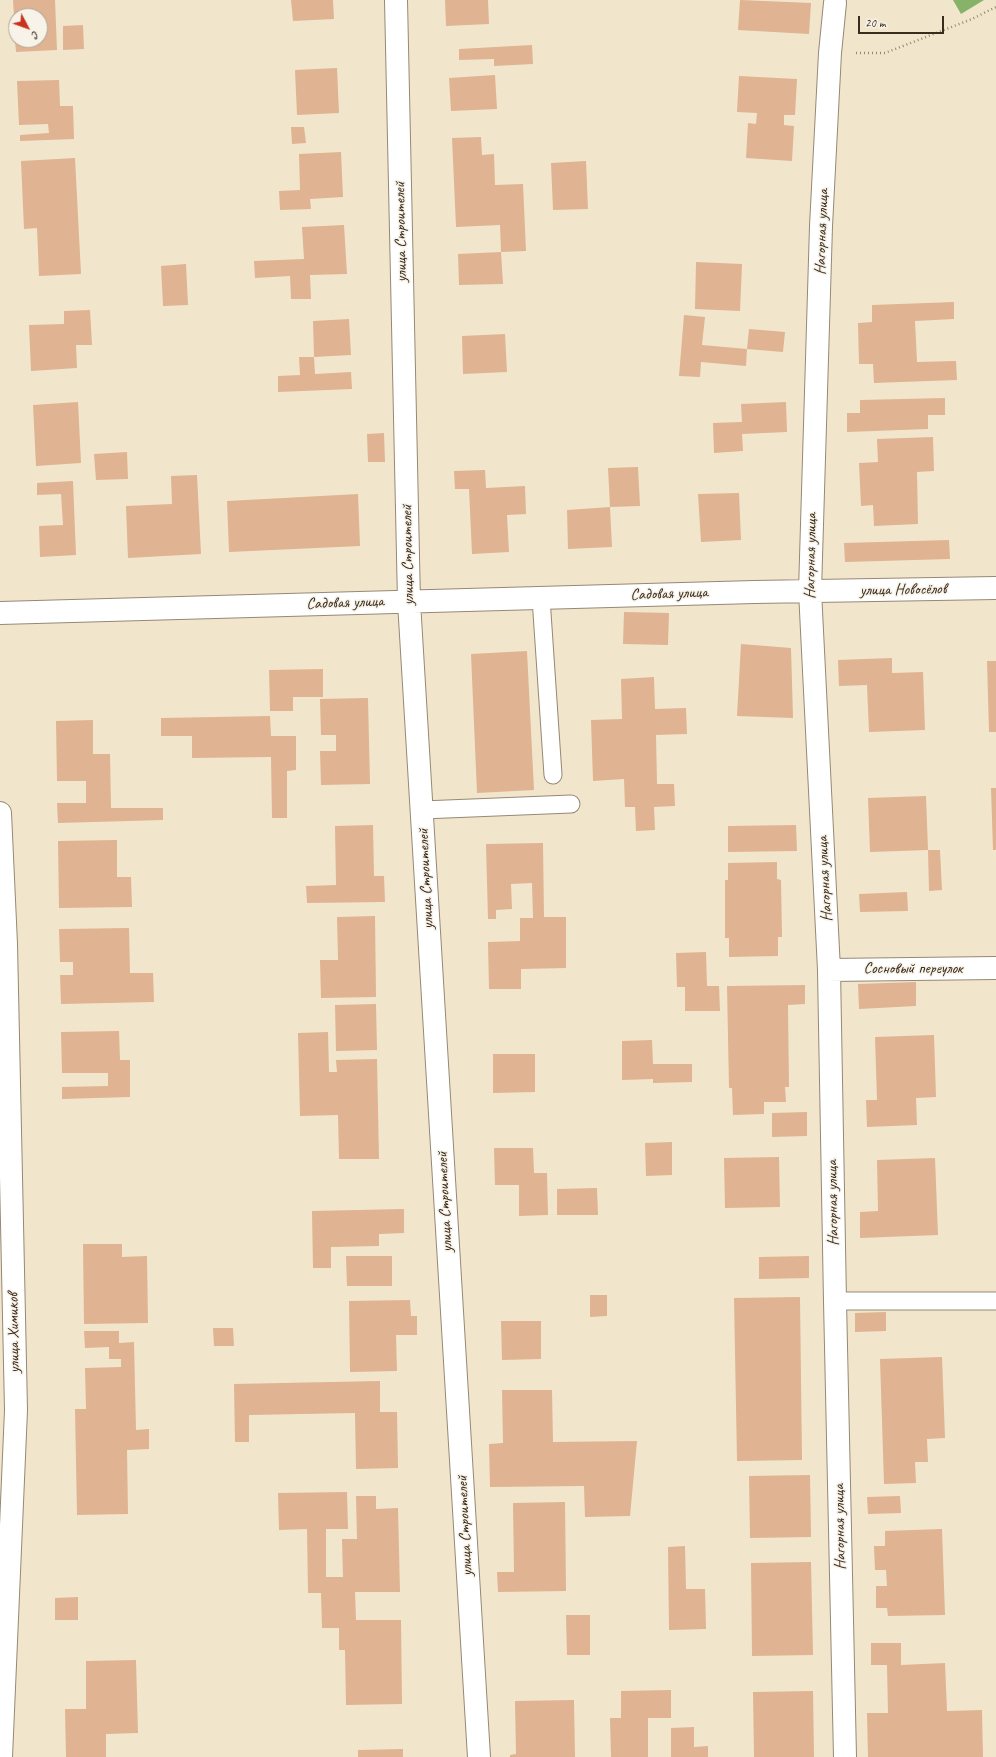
<!DOCTYPE html>
<html>
<head>
<meta charset="utf-8">
<style>
	body { margin:0 }
	#map { position:relative; width:996px; height:1757px; overflow:hidden; background:#f1e6cc; font-family:Caveat,sans-serif }
	canvas { display:block }
	.north { position:absolute; left:8px; top:8px; width:40px; height:40px; box-sizing:border-box; background:#f7f3e8; border:1px solid #aca397; border-radius:50%; rotate:131deg; font-size:11px; font-weight:700; line-height:16px; text-align:center; color:#3b2a1e }
	.north::after { content:''; display:block; margin:auto; width:14px; height:18px; background:#c8321e; clip-path:polygon(50% 0,100% 100%,50% 72%,0 100%) }
	.scale { position:absolute; left:858px; top:16px; width:86px; height:18px; box-sizing:border-box; border:2px solid #3b2a1e; border-top:0; padding-left:5px; font-size:12px; line-height:14px; white-space:nowrap; color:#3b2a1e; -webkit-text-stroke:3px #f7f3e8; paint-order:stroke }
</style>
</head>
<body>
<div id="map">
<canvas width="996" height="1757"></canvas>
<div class="north">С</div>
<div class="scale">20 m</div>
</div>
<script>
const g = document.querySelector('canvas').getContext('2d');
g.lineJoin = 'round';
function fill(path, color) { g.fillStyle = color; g.fill(path, 'evenodd'); }
const poly = rows => new Path2D(rows.map(r => 'M' + r).join(''));
function trace(path, color, width, dash) { g.strokeStyle = color; g.lineWidth = width; g.lineCap = dash ? 'butt' : 'round'; g.setLineDash(dash || []); g.stroke(path); }
function drawText(font, color, halo, rows, align = 'center') {
  g.font = font + ' Caveat,sans-serif'; g.lineWidth = 3; g.setLineDash([]); g.textBaseline = 'middle'; g.strokeStyle = halo; g.fillStyle = color; for (const [text, x, y, turn = 0] of rows) {
    g.save(); g.translate(x, y); g.rotate((+turn || 0) * Math.PI / 180); g.textAlign = isNaN(turn) ? turn : align; if (halo) g.strokeText(text, 0, 0); g.fillText(text, 0, 0); g.restore();
  }
}
const forest = poly([
	[953,0,984,0,961,14]
]);
const building = poly([
	[13,0,55,0,57,50,16,52,15,40,40,40,40,16,16,16,16,32,15,32],
	[291,0,333,0,334,19,293,21],
	[445,0,488,0,489,24,446,26],
	[740,0,811,3,809,34,738,30],
	[83,25,84,49,63,50,63,26],
	[532,45,533,64,494,66,494,59,459,60,459,49],
	[337,68,339,113,297,115,295,70],
	[495,75,497,109,451,111,449,78],
	[739,76,797,79,795,115,784,115,784,125,794,126,792,161,746,158,748,123,756,124,757,113,737,112],
	[59,80,60,106,73,106,74,139,20,141,20,135,49,133,48,124,19,125,17,81],
	[291,127,304,127,306,143,292,144],
	[481,137,482,155,494,154,495,185,523,184,526,251,501,252,500,225,456,227,452,138],
	[341,152,343,197,310,199,311,209,280,210,279,191,300,190,299,154],
	[75,158,81,274,39,276,37,228,24,229,21,161],
	[586,161,588,209,553,210,551,163],
	[344,225,347,274,310,275,311,299,291,299,290,276,255,278,254,261,304,259,302,227],
	[501,252,503,284,459,285,458,254],
	[696,262,742,264,740,311,695,309],
	[186,264,188,305,163,306,161,266],
	[954,302,954,319,915,321,917,362,956,361,957,380,874,383,873,364,859,364,858,323,872,322,872,305],
	[90,310,92,345,76,345,77,368,31,371,29,325,64,324,64,311],
	[684,315,705,317,702,345,747,349,746,366,701,362,700,377,679,376],
	[349,319,351,355,314,357,313,321],
	[749,329,785,332,783,352,747,349],
	[505,334,507,372,463,374,462,336],
	[299,357,314,357,315,374,351,372,352,389,278,392,278,376,300,375],
	[945,398,945,415,928,415,928,429,847,432,847,413,860,413,860,400],
	[78,402,81,463,36,466,33,405],
	[786,402,787,432,742,434,743,451,714,453,713,423,742,422,741,404],
	[384,433,385,462,368,462,367,434],
	[933,437,934,471,917,472,918,524,874,526,873,505,861,506,859,463,878,462,877,439],
	[127,452,128,479,96,480,94,454],
	[638,467,640,506,610,507,608,468],
	[485,470,486,488,525,486,526,514,507,515,509,552,472,554,469,489,455,489,454,471],
	[197,475,201,554,128,558,126,506,172,504,171,476],
	[73,481,76,555,40,557,39,526,63,525,61,494,37,495,37,483],
	[739,493,741,540,701,542,698,494],
	[358,494,360,546,229,552,227,501],
	[610,507,612,547,568,549,567,510],
	[949,540,950,559,845,562,844,543],
	[624,612,669,613,668,645,623,644],
	[741,644,791,648,793,718,737,716],
	[527,651,534,790,477,793,471,654],
	[892,658,892,673,923,672,925,730,869,732,867,685,839,686,838,660],
	[987,661,996,661,996,732,989,732],
	[323,669,323,697,293,697,293,711,270,711,269,670],
	[654,677,655,709,686,708,687,734,656,735,657,784,674,784,675,806,654,807,655,830,636,831,635,807,625,807,624,779,593,781,591,720,622,719,621,679],
	[368,698,370,784,321,785,320,751,336,751,336,735,321,735,320,699],
	[270,716,271,736,296,736,296,770,287,771,287,818,272,818,271,757,192,758,192,736,161,736,161,718],
	[93,720,93,754,110,754,111,808,163,808,163,820,58,823,57,803,86,803,86,781,57,781,56,721],
	[991,788,996,788,996,850,993,850],
	[926,796,928,850,870,852,868,798],
	[373,825,374,876,384,876,385,902,307,903,306,886,336,885,335,826],
	[796,825,797,851,728,852,728,826],
	[117,840,117,877,131,877,132,907,59,908,58,841],
	[543,843,544,917,566,917,566,968,521,969,521,989,489,989,488,942,520,941,520,918,533,918,532,883,511,884,512,909,496,910,496,919,488,919,486,844],
	[928,850,940,850,942,890,929,891],
	[777,862,777,879,781,880,782,937,778,937,778,956,729,957,729,938,725,938,725,880,728,880,728,863],
	[907,892,908,911,860,912,859,894],
	[375,916,376,997,321,998,320,960,338,960,337,917],
	[129,928,130,973,153,973,154,1002,61,1004,60,975,73,975,73,962,60,962,59,929],
	[706,952,707,986,719,986,720,1011,685,1011,685,987,677,987,676,953],
	[916,982,916,1006,859,1009,858,984],
	[805,985,805,1004,788,1005,789,1087,785,1087,786,1102,764,1102,764,1114,733,1115,732,1088,729,1088,727,986],
	[376,1004,377,1050,336,1051,335,1005],
	[119,1031,120,1060,130,1060,130,1097,62,1099,62,1087,108,1086,108,1073,62,1073,61,1032],
	[328,1032,329,1072,337,1072,336,1060,377,1059,379,1159,339,1159,338,1115,300,1116,298,1033],
	[934,1035,936,1097,916,1098,917,1125,867,1127,866,1100,877,1100,875,1037],
	[652,1040,653,1064,692,1064,692,1082,653,1083,653,1079,622,1080,622,1041],
	[493,1054,535,1054,535,1092,493,1093],
	[807,1112,807,1136,772,1137,772,1113],
	[672,1142,672,1175,646,1176,645,1143],
	[494,1148,533,1148,534,1173,547,1173,548,1215,519,1216,519,1185,495,1185],
	[779,1157,780,1207,725,1208,724,1158],
	[935,1158,938,1235,860,1238,860,1212,878,1211,877,1160],
	[597,1188,598,1215,557,1215,557,1189],
	[404,1209,404,1233,379,1234,379,1246,331,1247,331,1268,313,1268,312,1211],
	[83,1244,122,1244,122,1257,147,1256,148,1323,84,1324],
	[346,1256,392,1256,392,1286,347,1286],
	[809,1256,809,1278,759,1279,759,1257],
	[590,1295,607,1295,607,1316,590,1317],
	[800,1297,802,1460,737,1461,734,1298],
	[410,1300,411,1316,417,1316,417,1335,396,1335,397,1371,350,1372,349,1301],
	[886,1312,886,1331,855,1332,855,1313],
	[501,1321,541,1321,541,1359,502,1360],
	[213,1328,233,1328,234,1346,214,1346],
	[84,1331,119,1331,119,1343,134,1342,136,1430,149,1429,149,1449,127,1450,128,1514,77,1515,75,1409,86,1409,85,1368,121,1367,121,1359,109,1359,109,1347,85,1348],
	[942,1357,945,1438,927,1439,928,1462,915,1462,916,1483,884,1484,880,1359],
	[380,1381,380,1412,397,1412,398,1468,356,1469,355,1413,249,1415,249,1442,235,1442,234,1384],
	[502,1390,552,1390,553,1442,637,1441,630,1516,585,1517,584,1486,490,1487,489,1444,503,1443],
	[810,1475,811,1537,750,1538,749,1476],
	[347,1492,348,1529,326,1529,326,1577,343,1577,342,1539,357,1539,356,1496,376,1496,376,1509,398,1508,400,1592,355,1592,356,1620,401,1620,402,1704,346,1705,345,1650,339,1650,339,1628,322,1628,321,1593,308,1593,307,1529,279,1530,278,1493],
	[900,1496,901,1513,868,1514,867,1497],
	[565,1502,566,1591,498,1592,497,1572,514,1572,513,1503],
	[942,1529,945,1615,888,1616,887,1608,876,1608,876,1586,887,1586,886,1570,875,1570,874,1546,885,1546,885,1531],
	[685,1546,686,1589,705,1589,706,1629,669,1630,668,1547],
	[811,1562,813,1655,752,1656,751,1563],
	[78,1597,78,1620,55,1620,55,1598],
	[566,1615,590,1615,590,1655,567,1655],
	[871,1643,901,1643,901,1665,945,1663,947,1711,982,1710,983,1757,868,1757,867,1713,888,1713,887,1665,871,1665],
	[136,1660,138,1733,106,1734,106,1757,66,1757,65,1709,86,1709,86,1661],
	[671,1690,671,1718,648,1718,648,1757,611,1757,610,1718,621,1718,621,1691],
	[813,1691,814,1757,754,1757,753,1692],
	[574,1700,575,1757,510,1757,510,1755,516,1754,515,1701],
	[694,1727,694,1747,708,1746,708,1757,671,1757,671,1728],
	[403,1749,403,1757,358,1757,358,1750]
]);
const path = poly([
	[856,53,885,53,972,19,996,7]
]);
const lane = poly([
	[541,598,553,775],
	[422,810,571,804],
	[835,1301,996,1301]
]);
const street = poly([
	[396,0,409,602,479,1757],
	[835,3,830,53,821,226,810,591,829,970,835,1301,845,1757],
	[0,613,754,592,996,588],
	[0,813,6,944,16,1410,1,1757],
	[829,970,996,968]
]);
const streetNames = [
	["улица Строителей",401,232,-91],
	["Нагорная улица",822,232,-88],
	["улица Строителей",408,555,-91],
	["Нагорная улица",811,556,-89],
	["улица Новосёлов",903,590,-1],
	["Садовая улица",669,594,-2],
	["Садовая улица",345,603,-2],
	["улица Строителей",426,879,-93],
	["Нагорная улица",825,879,-93],
	["Сосновый переулок",913,969],
	["улица Строителей",445,1202,-93],
	["Нагорная улица",833,1203,-91],
	["улица Химиков",14,1333,-91],
	["улица Строителей",465,1526,-93],
	["Нагорная улица",840,1527,-91]
];
fill(forest, '#86b269');
fill(building, '#e0b392');
trace(lane, '#968875', 19);
trace(street, '#968875', 24);
trace(path, '#968875', 2.5, [1, 3]);
trace(lane, '#fff', 17);
trace(street, '#fff', 22);
drawText('16px', '#3b2a1e', '#f7f3e8', streetNames);
</script>
</body>
</html>
